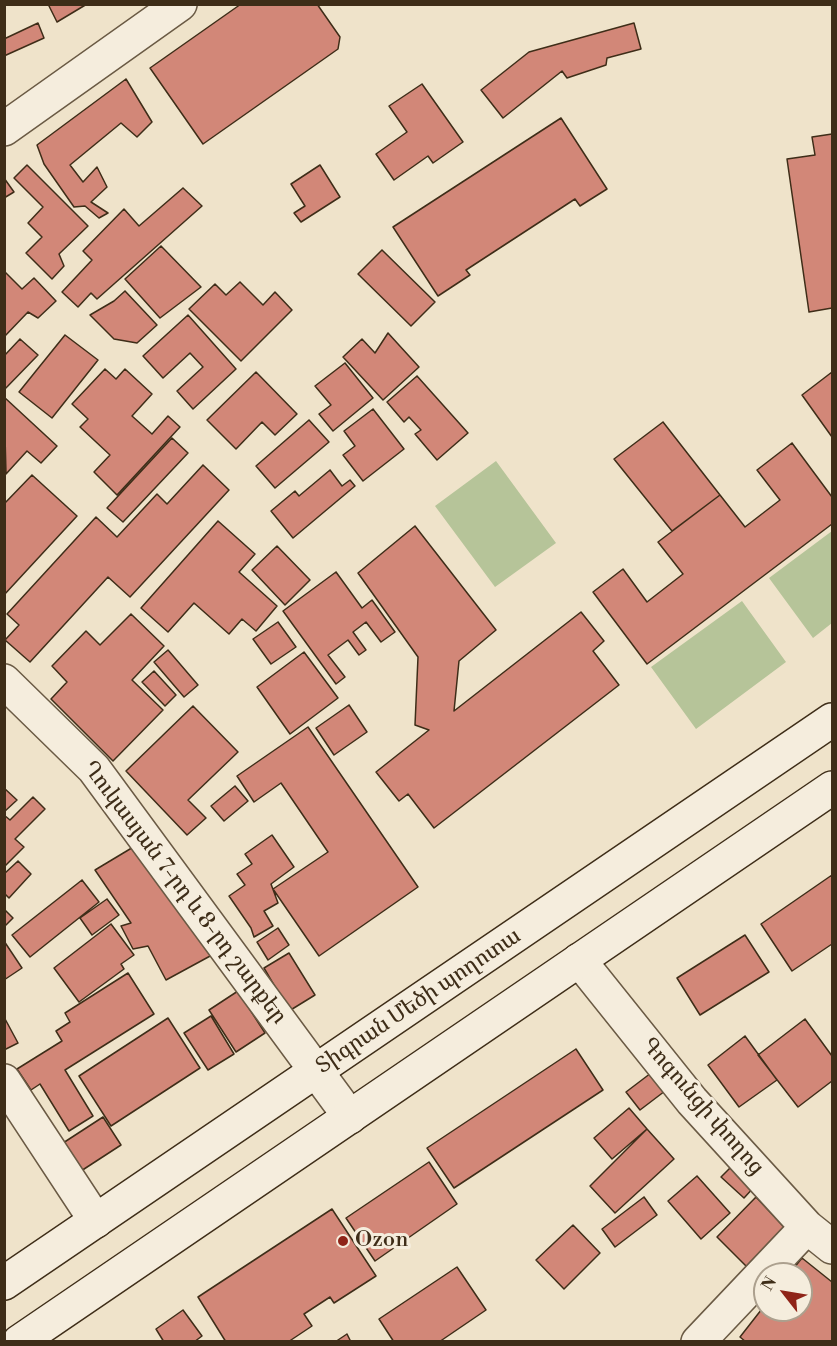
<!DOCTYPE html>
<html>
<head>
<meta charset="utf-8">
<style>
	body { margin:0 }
	#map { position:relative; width:837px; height:1346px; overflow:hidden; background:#efe3ca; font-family:"Libre Bodoni",serif }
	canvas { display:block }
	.frame { position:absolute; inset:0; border:6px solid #3e2d18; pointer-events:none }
	.north { position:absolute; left:753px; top:1262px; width:60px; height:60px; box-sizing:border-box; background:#f5eddd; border:2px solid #aca08e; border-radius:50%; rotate:301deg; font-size:16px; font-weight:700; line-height:24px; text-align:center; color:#3e2d18 }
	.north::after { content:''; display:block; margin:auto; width:21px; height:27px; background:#8f2418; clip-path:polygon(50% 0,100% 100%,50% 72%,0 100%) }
</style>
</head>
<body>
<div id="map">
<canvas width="837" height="1346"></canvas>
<div class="frame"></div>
<div class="north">N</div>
</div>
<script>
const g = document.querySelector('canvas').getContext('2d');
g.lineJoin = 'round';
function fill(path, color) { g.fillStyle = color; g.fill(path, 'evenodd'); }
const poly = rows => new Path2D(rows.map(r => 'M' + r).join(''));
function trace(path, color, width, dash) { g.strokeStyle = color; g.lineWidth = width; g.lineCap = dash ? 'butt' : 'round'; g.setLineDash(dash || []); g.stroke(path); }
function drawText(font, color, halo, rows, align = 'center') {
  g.font = font + ' "Libre Bodoni","Noto Serif Armenian",serif'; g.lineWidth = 6; g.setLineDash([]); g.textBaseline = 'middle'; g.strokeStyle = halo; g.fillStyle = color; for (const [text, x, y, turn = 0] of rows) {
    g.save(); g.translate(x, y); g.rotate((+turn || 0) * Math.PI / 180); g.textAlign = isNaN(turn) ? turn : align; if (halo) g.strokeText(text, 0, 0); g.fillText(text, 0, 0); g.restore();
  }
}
const green = poly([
	[496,461,556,543,495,587,435,506],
	[832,531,832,623,813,638,769,578],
	[742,601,786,662,696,729,651,667]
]);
const building = poly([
	[48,4,87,4,57,22,48,4],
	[241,4,317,4,340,37,338,49,203,144,150,68,241,4],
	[38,23,44,38,4,56,4,39,38,23],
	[634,23,641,49,607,58,606,65,567,78,562,71,503,118,481,90,529,52,634,23],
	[126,79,152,122,137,137,121,123,70,165,83,182,97,167,107,187,91,202,108,213,99,218,85,206,74,207,44,164,37,145,126,79],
	[422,84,463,142,433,163,428,156,394,180,376,154,407,132,389,106,422,84],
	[561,118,607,189,580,206,575,199,466,270,470,275,438,296,393,227,561,118],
	[832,134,832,308,809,312,787,159,815,155,812,137,832,134],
	[27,165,88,226,59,254,64,266,52,279,26,253,42,237,28,223,43,207,14,178,27,165],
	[320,165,340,197,301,222,294,213,305,206,291,184,320,165],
	[4,178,14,192,4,198,4,178],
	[183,188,202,206,97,299,91,293,78,307,62,292,92,260,83,251,124,209,139,226,183,188],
	[161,246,201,287,160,318,125,279,161,246],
	[382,250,435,302,411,326,358,274,382,250],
	[4,271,22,289,34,278,56,301,38,318,28,312,4,337,4,271],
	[240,282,263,305,275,292,292,310,241,361,189,309,215,284,226,295,240,282],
	[125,291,157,325,137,343,114,339,90,315,114,301,125,291],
	[188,315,236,369,193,409,177,391,203,367,190,353,163,378,143,356,188,315],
	[388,333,419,367,383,400,343,357,362,339,375,353,388,333],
	[65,335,98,360,52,418,19,392,65,335],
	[20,339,38,355,4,390,4,356,20,339],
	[345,363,373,398,333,431,319,414,331,405,315,386,345,363],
	[105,369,116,379,125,369,152,394,132,416,152,434,168,416,180,427,117,495,94,472,110,455,80,427,88,419,72,404,105,369],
	[256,372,297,414,275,435,262,422,236,449,207,420,256,372],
	[832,372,832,437,802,395,832,372],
	[417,376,468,433,437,460,415,434,421,430,409,417,404,422,387,402,417,376],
	[4,397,57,446,41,463,27,451,6,474,4,397],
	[373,409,404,449,363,481,343,455,355,446,344,431,373,409],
	[309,420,329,442,275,488,256,466,309,420],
	[663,422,720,495,672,531,614,459,663,422],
	[172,438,188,453,123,522,107,508,172,438],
	[792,443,832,497,832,524,647,664,593,592,623,569,647,602,683,574,658,542,720,495,745,527,780,500,757,470,792,443],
	[203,465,229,490,130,597,108,577,30,662,5,640,19,625,7,614,96,517,117,537,157,494,167,504,203,465],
	[330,470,342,486,350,480,355,486,293,538,271,511,295,491,299,496,330,470],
	[32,475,77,516,4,595,4,504,32,475],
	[218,521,255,554,239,572,277,606,256,631,242,619,229,634,194,603,168,632,141,608,218,521],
	[415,526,496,630,459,661,454,711,581,612,604,641,593,651,619,685,434,828,408,794,399,801,376,772,429,730,415,725,418,657,358,573,415,526],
	[277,546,310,580,285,605,252,570,277,546],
	[336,572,362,608,372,600,395,632,381,642,366,622,353,632,366,650,359,655,348,640,328,655,345,677,336,684,283,611,336,572],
	[131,614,164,646,132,680,163,710,113,761,51,699,67,682,52,666,86,631,100,645,131,614],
	[278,622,296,647,271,664,253,639,278,622],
	[168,650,198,685,184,697,154,662,168,650],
	[304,652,338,698,290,734,257,687,304,652],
	[154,671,176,695,165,706,142,682,154,671],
	[349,705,367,732,334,755,316,728,349,705],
	[193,706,238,752,188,800,206,818,187,835,126,771,193,706],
	[308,727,418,887,319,956,273,889,328,852,281,783,254,802,237,776,308,727],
	[235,786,248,801,224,821,211,806,235,786],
	[4,788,17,800,4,812,4,788],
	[33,797,45,809,15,839,24,847,4,867,4,815,10,820,33,797],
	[272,835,294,867,271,884,278,903,264,911,273,926,254,937,251,928,229,896,245,885,237,874,252,864,245,854,272,835],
	[135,846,212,955,166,980,148,946,133,949,121,926,131,923,95,870,135,846],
	[18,861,31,874,9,898,4,893,4,874,18,861],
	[832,875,832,944,792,971,761,924,832,875],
	[82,880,99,902,30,957,12,935,82,880],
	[107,899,119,915,92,935,80,918,107,899],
	[4,909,13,918,6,925,4,923,4,909],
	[111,924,134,955,121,964,124,969,79,1002,54,968,111,924],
	[278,928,289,945,268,960,257,942,278,928],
	[745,935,769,972,700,1015,677,978,745,935],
	[4,941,22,968,4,980,4,941],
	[289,953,315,995,289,1011,264,968,289,953],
	[128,973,154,1014,65,1070,93,1116,69,1131,40,1084,31,1090,17,1069,62,1041,56,1031,70,1022,65,1013,128,973],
	[238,991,265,1033,236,1052,209,1010,238,991],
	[211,1016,234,1054,208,1070,184,1033,211,1016],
	[4,1017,18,1043,4,1050,4,1017],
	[168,1018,200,1068,111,1126,79,1076,168,1018],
	[805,1019,832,1056,832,1081,798,1107,758,1055,805,1019],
	[745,1036,777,1080,739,1107,708,1065,745,1036],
	[576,1049,603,1090,454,1188,427,1148,576,1049],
	[651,1073,665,1091,640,1110,626,1092,651,1073],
	[629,1108,647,1129,612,1159,594,1138,629,1108],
	[103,1117,121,1145,81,1171,63,1143,103,1117],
	[647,1129,674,1159,615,1213,590,1186,647,1129],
	[429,1162,457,1204,375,1261,346,1218,429,1162],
	[733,1165,755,1186,744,1198,721,1177,733,1165],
	[697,1176,730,1213,701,1239,668,1201,697,1176],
	[644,1197,657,1215,615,1247,602,1229,644,1197],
	[756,1197,787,1230,748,1268,717,1237,756,1197],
	[332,1209,376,1276,334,1303,330,1297,304,1314,312,1326,288,1342,226,1342,198,1297,332,1209],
	[573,1225,600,1253,564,1289,536,1260,573,1225],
	[802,1258,832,1282,832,1342,746,1342,740,1337,765,1305,765,1310,801,1310,801,1274,789,1274,802,1258],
	[457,1267,486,1310,439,1342,394,1342,379,1319,457,1267],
	[183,1310,202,1336,194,1342,164,1342,156,1329,183,1310],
	[347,1334,351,1342,335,1342,347,1334]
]);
const minor = poly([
	[4,129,180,4],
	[4,681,94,769,350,1117],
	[579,960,692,1101,807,1227,832,1247],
	[4,1081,96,1221],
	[698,1342,807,1227]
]);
const secondary = poly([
	[4,1283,832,720],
	[19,1342,832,788]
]);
const markers = [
	[343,1241,6,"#8f2418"]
];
const streetNames = [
	["Ղուկասյան 7-րդ և 8-րդ շարքեր",184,893,53],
	["Տիգրան Մեծի պողոտա",419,1002,-34],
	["Գոգունցի փողոց",702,1107,49]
];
const poiNames = [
	["Ozon",355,1241]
];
fill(green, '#b6c499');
fill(building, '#d28778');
trace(building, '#3e2d18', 1.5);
trace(minor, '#6a5a44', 36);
trace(secondary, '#3e2d18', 36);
trace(minor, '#f5eddd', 33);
trace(secondary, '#f5eddd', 33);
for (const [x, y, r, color] of markers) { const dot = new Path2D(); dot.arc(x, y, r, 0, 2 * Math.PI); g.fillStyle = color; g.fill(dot); trace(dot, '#f5eddd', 2); }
drawText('22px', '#3e2d18', '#f5eddd', streetNames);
drawText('22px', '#3e2d18', '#f5eddd', poiNames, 'left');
</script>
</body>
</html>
